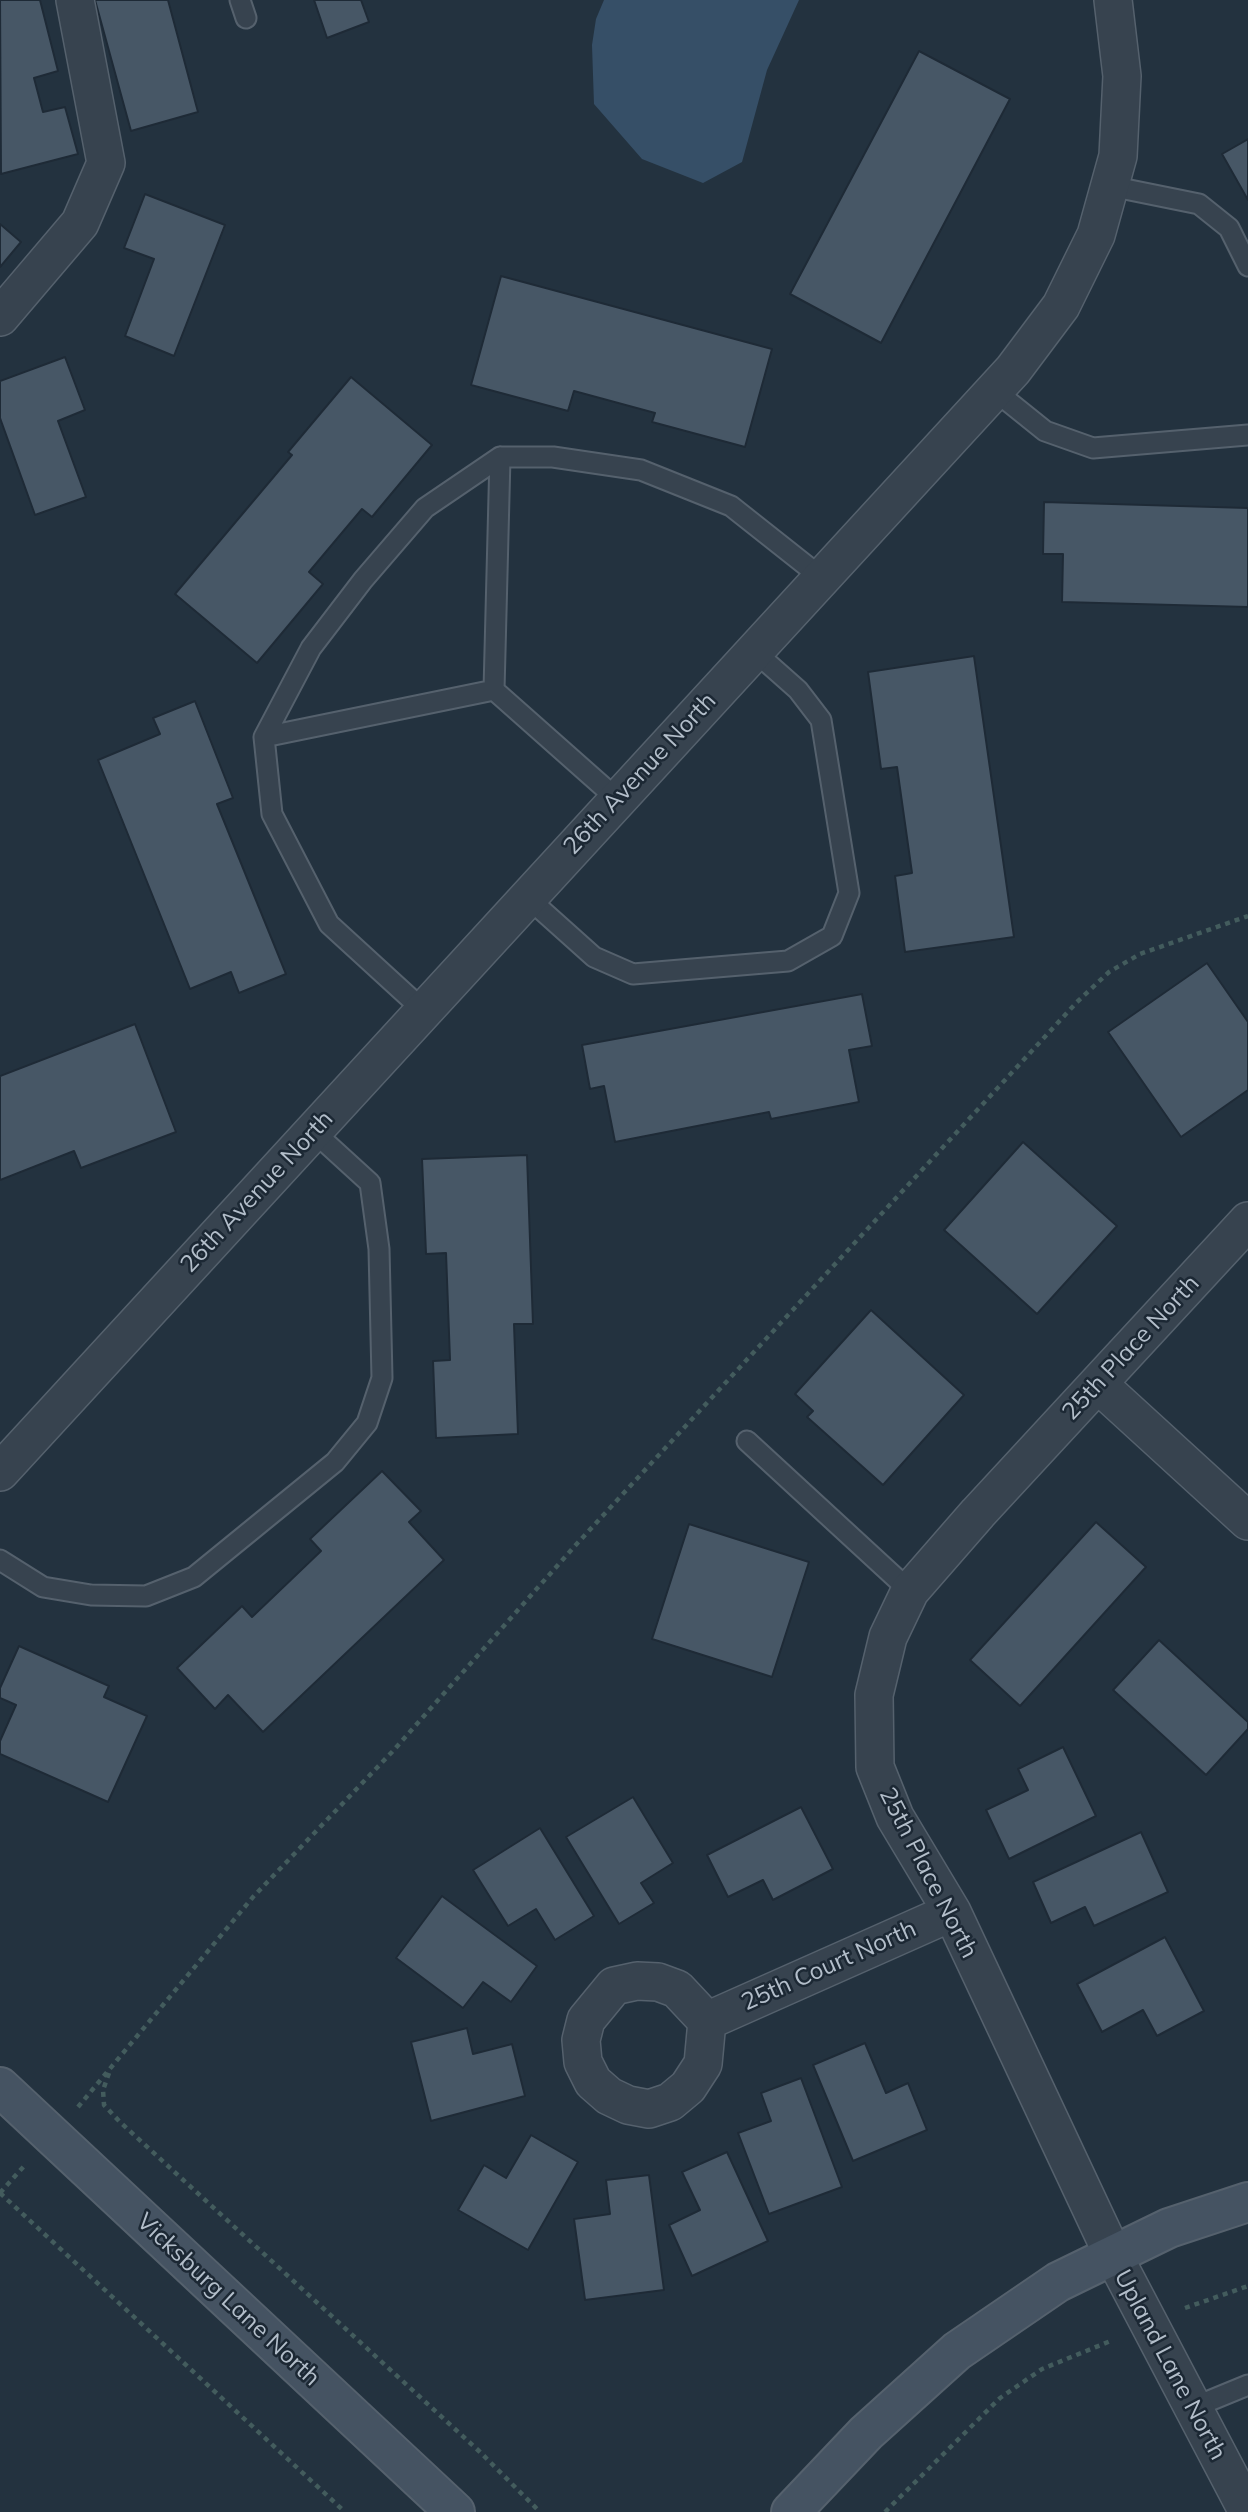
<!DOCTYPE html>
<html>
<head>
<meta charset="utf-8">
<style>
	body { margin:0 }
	canvas { display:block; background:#23323f }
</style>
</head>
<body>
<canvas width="1248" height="2512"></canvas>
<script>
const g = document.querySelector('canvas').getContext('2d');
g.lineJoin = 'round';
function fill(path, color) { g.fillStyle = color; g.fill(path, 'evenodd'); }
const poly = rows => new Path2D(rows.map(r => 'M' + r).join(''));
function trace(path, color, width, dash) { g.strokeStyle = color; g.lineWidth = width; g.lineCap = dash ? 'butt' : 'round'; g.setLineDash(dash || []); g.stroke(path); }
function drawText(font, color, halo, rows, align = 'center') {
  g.font = font + ' Mulish,sans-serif'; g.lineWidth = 5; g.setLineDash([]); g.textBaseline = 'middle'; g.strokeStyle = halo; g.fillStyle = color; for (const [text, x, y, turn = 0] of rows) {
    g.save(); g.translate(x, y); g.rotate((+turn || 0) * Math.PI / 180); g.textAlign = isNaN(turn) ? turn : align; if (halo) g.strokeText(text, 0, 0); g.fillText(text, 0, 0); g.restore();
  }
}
const water = poly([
	[604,0,799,0,767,70,742,162,703,183,642,159,594,104,592,45,596,19]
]);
const building = poly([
	[0,0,40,0,58,71,34,78,43,112,65,107,78,154,1,174,0,0],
	[95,0,168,0,198,112,131,131,95,0],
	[314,0,361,0,369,22,327,38,314,0],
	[919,51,1010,99,881,343,790,294,919,51],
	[1248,139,1248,200,1222,154,1248,139],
	[145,194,225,225,174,356,125,336,154,259,124,248,145,194],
	[0,224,21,242,0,267,0,224],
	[501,276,772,349,745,447,652,422,655,413,574,391,568,411,471,385,501,276],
	[65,357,85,410,58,421,86,497,35,515,0,418,0,381,65,357],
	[351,377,432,445,372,517,362,509,309,572,323,584,257,663,175,594,292,455,288,452,351,377],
	[1044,502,1248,508,1248,607,1062,602,1063,554,1043,554,1044,502],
	[974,656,1014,937,905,952,895,876,912,873,897,767,881,769,868,672,974,656],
	[195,701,233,798,217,804,286,974,239,993,231,972,190,989,98,760,160,734,153,718,195,701],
	[1207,963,1248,1022,1248,1090,1181,1137,1108,1032,1207,963],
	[862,994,872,1046,849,1050,859,1102,771,1119,769,1112,615,1142,604,1086,590,1089,582,1045,862,994],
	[135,1024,176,1132,81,1168,74,1151,0,1180,0,1076,135,1024],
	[1023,1142,1117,1226,1037,1314,944,1230,1023,1142],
	[527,1155,533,1324,514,1324,518,1434,436,1438,433,1361,450,1360,446,1253,426,1254,422,1159,527,1155],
	[871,1310,964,1395,883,1485,807,1417,813,1411,795,1394,871,1310],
	[382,1471,421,1511,409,1522,444,1560,263,1732,228,1695,215,1709,177,1668,242,1606,252,1617,321,1551,310,1539,382,1471],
	[1096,1522,1146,1567,1020,1706,970,1660,1096,1522],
	[689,1524,809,1562,772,1677,652,1639,689,1524],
	[1159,1640,1248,1722,1248,1729,1206,1775,1113,1690,1159,1640],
	[19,1646,109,1686,104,1697,147,1716,108,1802,0,1754,0,1741,16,1705,0,1698,0,1688,19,1646],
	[1063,1747,1096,1816,1009,1859,986,1810,1028,1790,1018,1769,1063,1747],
	[633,1797,673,1863,641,1883,654,1903,619,1924,566,1837,633,1797],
	[801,1807,833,1869,773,1900,763,1880,728,1897,707,1855,801,1807],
	[540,1828,594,1916,555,1940,536,1909,508,1926,473,1870,540,1828],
	[1141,1832,1168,1892,1094,1926,1085,1907,1051,1923,1033,1882,1141,1832],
	[442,1896,537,1966,511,2002,483,1982,463,2008,396,1958,442,1896],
	[1165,1937,1204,2011,1157,2036,1143,2010,1102,2032,1077,1984,1165,1937],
	[467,2028,473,2054,512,2044,525,2096,431,2121,411,2042,467,2028],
	[865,2043,886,2093,908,2083,927,2130,853,2161,813,2065,865,2043],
	[801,2078,842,2187,769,2214,738,2133,771,2121,761,2093,801,2078],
	[531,2135,578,2162,528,2250,458,2210,484,2165,506,2178,531,2135],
	[727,2152,768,2241,692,2276,669,2225,700,2210,682,2172,727,2152],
	[649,2175,664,2290,585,2300,574,2219,610,2214,606,2180,649,2175]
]);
const path = poly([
	[109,2073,103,2090,104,2105,120,2122,480,2452,540,2512],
	[78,2107,253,1897,392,1752,573,1548,1077,1002,1109,972,1140,954,1248,916],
	[0,2193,25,2165],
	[0,2193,345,2512],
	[1185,2308,1248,2286],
	[885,2512,1000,2398,1042,2369,1113,2340]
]);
const lane = poly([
	[240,0,246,18],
	[1110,186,1199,204,1229,228,1248,266],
	[994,390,1045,431,1093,448,1248,435],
	[264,737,311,648,363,580,425,508,500,457],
	[617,799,494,690,500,457,553,457,641,470,731,506,822,578],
	[527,897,594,957,633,974,788,961,832,936,849,893,821,720,798,690,754,651],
	[423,1010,329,924,272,814,264,737,494,690],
	[747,1441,910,1591],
	[0,1560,43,1587,91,1595,146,1596,194,1577,335,1462,367,1423,382,1378,379,1249,370,1183,313,1131],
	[1192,2408,1248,2385]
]);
const street = poly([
	[0,317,80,223,106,163,75,0],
	[1098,1384,1248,1521],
	[0,1472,1013,370,1061,306,1096,235,1118,156,1122,76,1113,0],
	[707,2021,677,1989,658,1982,637,1981,614,1986,586,2020,581,2040,583,2062,593,2082,609,2096,628,2105,649,2109,670,2102,688,2087,703,2064,707,2021,952,1912],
	[1248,2512,1113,2255,952,1912,895,1817,875,1767,874,1695,888,1637,910,1591,978,1513,1248,1221]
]);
const secondary = poly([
	[0,2087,455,2512],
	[791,2512,866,2433,957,2351,1058,2282,1169,2228,1248,2202]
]);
const streetNames = [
	["26th Avenue North",640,774,-47],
	["26th Avenue North",257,1192,-47],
	["25th Place North",1131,1348,-47],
	["25th Place North",928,1873,63],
	["25th Court North",829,1966,-24],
	["Vicksburg Lane North",228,2300,43],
	["Upland Lane North",1170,2365,62]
];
fill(water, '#364f67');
fill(building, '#475766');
trace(building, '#1e2a36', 2);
trace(lane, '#55616d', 23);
trace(street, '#55616d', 40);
trace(secondary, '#55616d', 42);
trace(path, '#435c5d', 4.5, [5, 5]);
trace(lane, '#37434f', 19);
trace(street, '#37434f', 37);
trace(secondary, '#455362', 38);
drawText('24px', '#b3beca', '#1c2834', streetNames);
</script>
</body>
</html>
